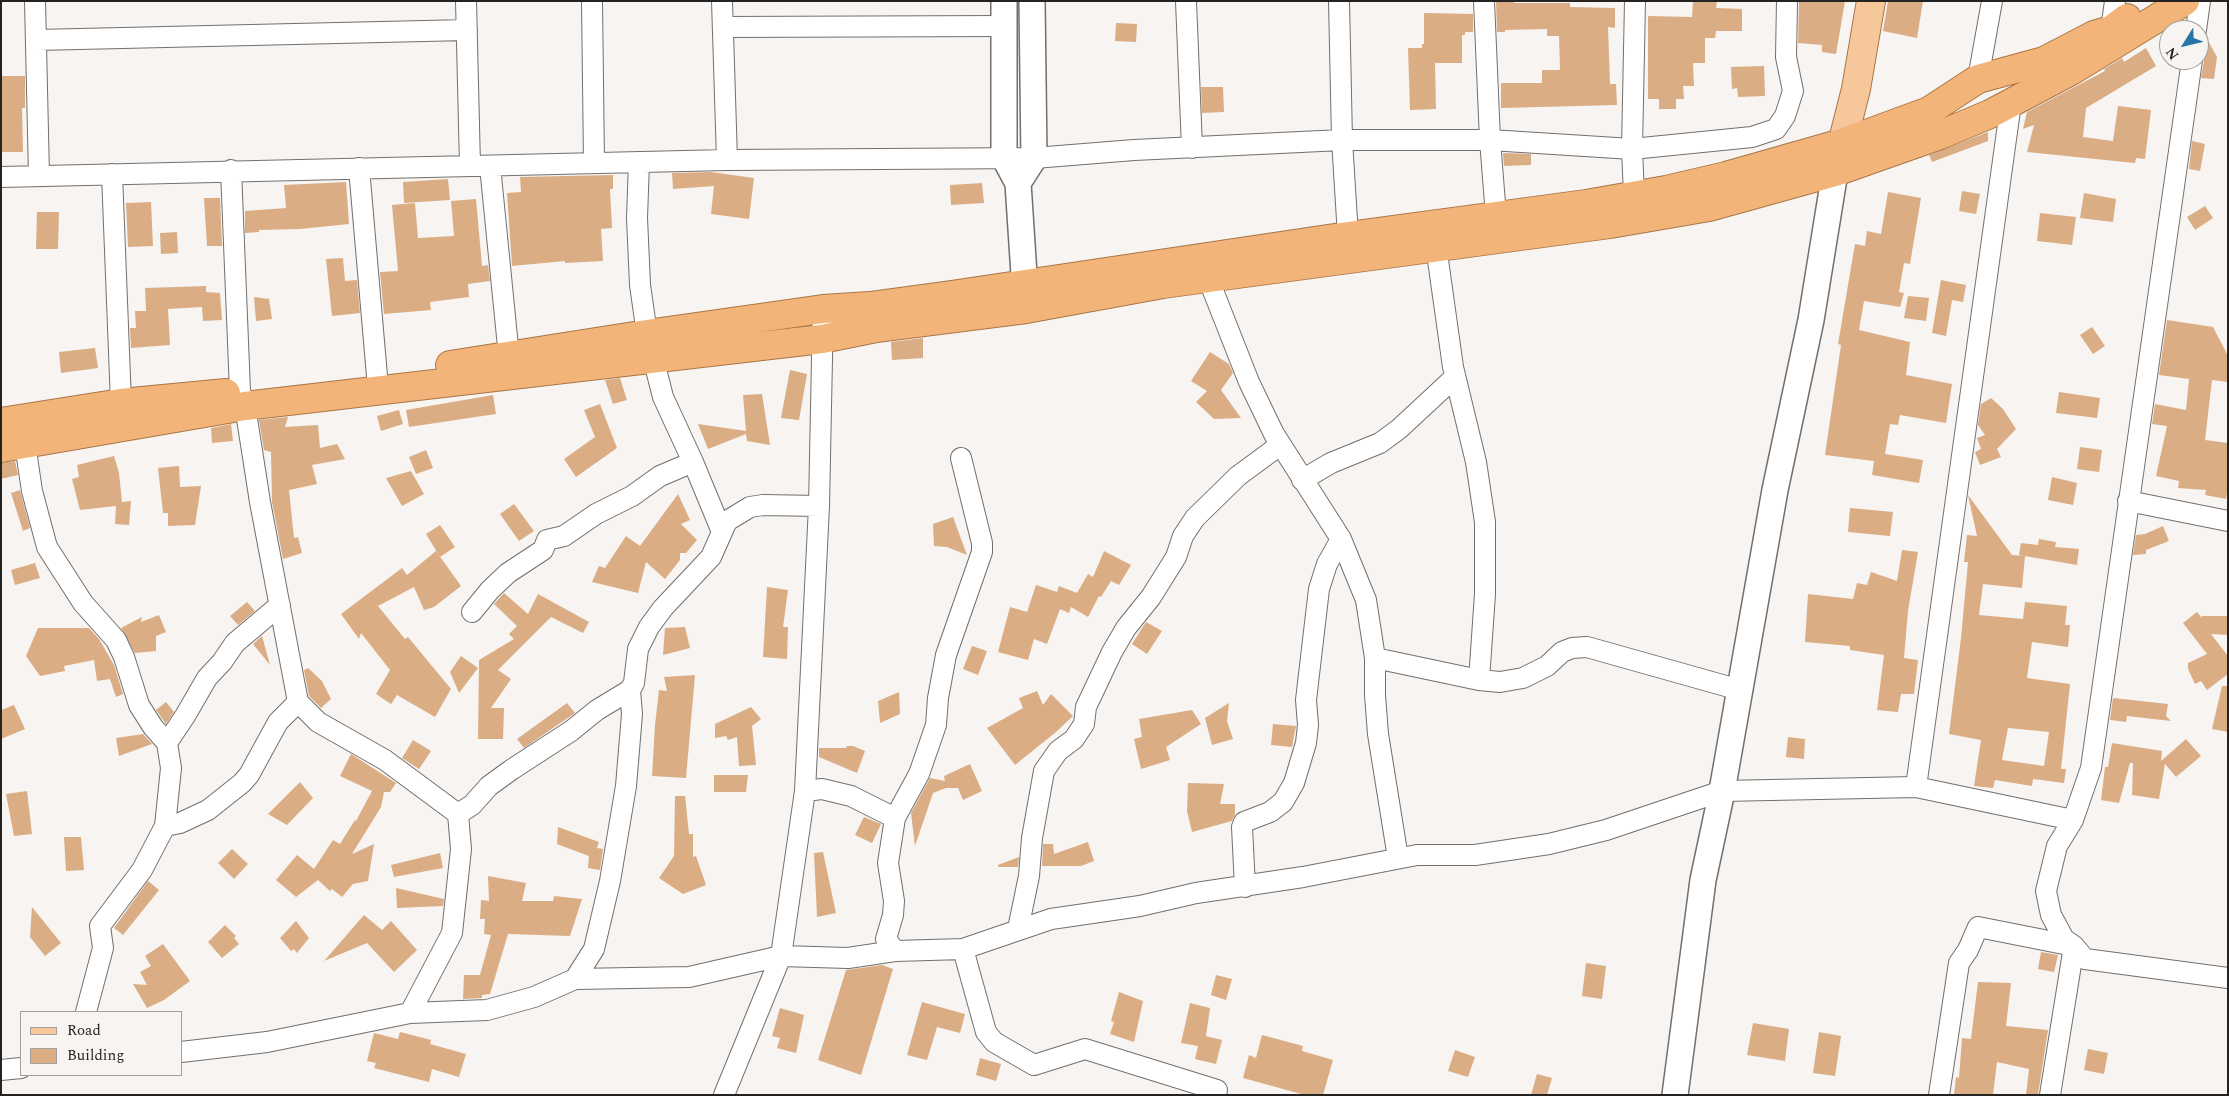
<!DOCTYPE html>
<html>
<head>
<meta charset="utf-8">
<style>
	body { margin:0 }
	#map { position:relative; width:2229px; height:1096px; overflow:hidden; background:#f7f4f1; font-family:Spectral,serif }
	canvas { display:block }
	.frame { position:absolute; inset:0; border:2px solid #252322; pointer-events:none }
	.legend { position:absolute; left:20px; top:1011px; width:162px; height:65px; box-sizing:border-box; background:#f7f4f1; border:1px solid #a3a09e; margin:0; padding:6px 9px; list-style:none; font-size:15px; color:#252322 }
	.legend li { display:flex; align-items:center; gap:10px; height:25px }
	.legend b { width:25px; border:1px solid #a3a09e }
	.north { position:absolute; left:2159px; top:20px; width:50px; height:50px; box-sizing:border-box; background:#f7f4f1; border:1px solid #a3a09e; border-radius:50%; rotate:234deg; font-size:14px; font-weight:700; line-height:20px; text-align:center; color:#252322 }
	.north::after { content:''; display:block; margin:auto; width:18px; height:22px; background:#2874a7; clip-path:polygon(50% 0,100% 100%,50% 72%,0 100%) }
</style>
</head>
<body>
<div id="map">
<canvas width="2229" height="1096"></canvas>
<div class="frame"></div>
<ul class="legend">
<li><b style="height:6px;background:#f6c79b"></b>Road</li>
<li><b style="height:14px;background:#dbad85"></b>Building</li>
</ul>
<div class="north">N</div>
</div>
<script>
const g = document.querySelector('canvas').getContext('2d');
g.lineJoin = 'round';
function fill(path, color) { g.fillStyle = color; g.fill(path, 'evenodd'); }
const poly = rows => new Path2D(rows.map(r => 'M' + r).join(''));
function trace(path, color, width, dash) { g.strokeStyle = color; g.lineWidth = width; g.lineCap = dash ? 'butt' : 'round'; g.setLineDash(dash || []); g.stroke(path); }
const building = poly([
	[1496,1,1514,1,1514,3,1570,3,1570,7,1615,8,1615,28,1608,27,1610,84,1616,84,1617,105,1501,108,1501,83,1542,83,1542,70,1560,70,1559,36,1547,36,1547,29,1505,30,1505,32,1497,32],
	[1693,1,1717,1,1716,8,1742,9,1742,31,1716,31,1715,38,1705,38,1705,63,1693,63,1694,86,1683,86,1684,99,1676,99,1676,109,1659,109,1659,99,1648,99,1648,16,1692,17],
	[1799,1,1845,1,1836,54,1822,52,1822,45,1798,43],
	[1888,1,1923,1,1917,38,1883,31],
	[1424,13,1473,14,1473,32,1465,32,1465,35,1462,35,1462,63,1435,63,1436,109,1410,110,1408,48,1422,48,1422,44,1424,44],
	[1116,23,1137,24,1136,42,1115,41],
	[2206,37,2217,57,2214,79,2201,78,2204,61,2201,52,2202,40],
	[2146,48,2156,66,2086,108,2083,137,2113,141,2118,106,2151,110,2145,159,2136,158,2135,163,2027,152,2034,125,2023,129,2027,112,2105,71,2104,69,2122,58,2124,62],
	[1764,66,1765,96,1738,97,1737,88,1732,89,1731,67],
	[1,76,25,76,25,108,22,108,23,152,1,152],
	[1201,87,1223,87,1224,112,1202,113],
	[1988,132,1988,141,1932,162,1929,155],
	[2192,141,2205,144,2200,171,2189,169],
	[1503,153,1531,154,1531,165,1504,166],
	[711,172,754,178,749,219,711,214,714,186,673,189,672,173],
	[613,175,613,189,610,189,612,228,601,229,603,261,565,263,565,261,512,266,507,193,521,192,520,177],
	[448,179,450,200,404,203,403,182],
	[346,182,349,224,300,229,259,230,259,232,245,233,245,211,286,208,284,185],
	[982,183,984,203,951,205,950,185],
	[1962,191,1980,194,1976,214,1959,211],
	[1888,192,1921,198,1910,264,1904,263,1899,292,1904,293,1900,307,1864,301,1859,330,1910,342,1906,375,1952,384,1946,423,1900,415,1898,425,1890,424,1885,454,1923,460,1919,483,1872,475,1874,461,1825,455,1841,345,1838,344,1855,244,1865,246,1867,231,1881,234],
	[2084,193,2116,199,2113,222,2080,218],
	[204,198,220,198,222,246,207,246],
	[476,199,482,266,488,265,490,281,468,284,469,297,430,302,431,310,384,314,380,272,398,271,392,205,415,203,418,238,454,236,451,201],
	[151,202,153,246,128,247,126,203],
	[2205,206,2213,218,2195,230,2187,217],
	[37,212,59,212,58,249,36,249],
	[2040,213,2076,217,2072,245,2037,241],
	[177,232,178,253,161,254,160,233],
	[343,258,345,281,357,280,360,313,332,316,326,259],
	[1941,280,1966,285,1963,302,1952,300,1946,336,1932,333],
	[206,286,206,292,220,293,222,320,203,321,202,307,168,309,170,345,131,348,130,328,136,328,135,311,146,311,145,288],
	[1908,296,1929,298,1926,321,1904,318],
	[254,297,269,299,272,319,256,321],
	[2167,320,2213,327,2228,356,2228,382,2212,380,2205,440,2228,443,2228,487,2226,499,2205,495,2206,490,2178,488,2179,481,2156,476,2167,426,2152,424,2155,404,2186,410,2189,379,2159,375],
	[2092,327,2105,346,2093,354,2080,335],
	[923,338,923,358,892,360,891,342],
	[95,348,98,368,61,373,59,352],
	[1210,352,1229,364,1233,373,1221,390,1241,418,1214,419,1196,402,1207,391,1191,381],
	[790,370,807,374,799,420,781,418],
	[620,378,627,400,613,404,605,380],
	[2059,392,2100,398,2097,418,2056,413],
	[762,394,770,445,747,441,746,434,708,449,698,424,746,431,743,395],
	[493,395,496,414,409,427,406,410],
	[1991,398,2003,409,2016,429,1997,449,2001,457,1980,465,1975,452,1981,449,1977,438,1985,435,1978,425,1981,404],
	[600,404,617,448,576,477,564,459,595,437,584,410],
	[399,410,403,424,381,431,377,416],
	[288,417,285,427,318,425,320,448,337,444,345,459,312,465,317,484,289,490,294,538,298,537,302,553,283,559,272,502,271,452,264,450,259,420],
	[231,424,233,441,212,443,211,428],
	[2080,447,2102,450,2099,472,2077,469],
	[426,450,433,468,416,474,409,457],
	[114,456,119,473,122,502,131,501,129,525,115,524,116,506,80,510,72,479,79,477,77,465],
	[15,461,18,475,1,479,1,463],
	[179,466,180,487,201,486,195,525,168,526,168,513,163,513,158,468],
	[411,471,424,494,402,506,386,478],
	[2052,477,2077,483,2073,505,2048,500],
	[20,490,30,528,23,531,11,493],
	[678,494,690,520,681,524,697,540,686,553,680,553,680,560,665,579,646,562,638,593,592,582,599,566,605,568,626,536,640,546],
	[1968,495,2012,555,2025,556,2022,588,1983,584,1979,615,2023,619,2025,602,2067,606,2065,625,2070,625,2068,647,2032,642,2027,678,2070,684,2061,769,2066,769,2064,783,2033,779,2032,786,1995,780,1993,788,1974,786,1981,740,1949,734,1961,638,1968,562,1964,562,1967,535,1977,536],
	[2008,728,2049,732,2044,766,2002,760],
	[514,504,534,531,519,541,500,514],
	[1850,508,1893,512,1890,536,1848,532],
	[953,517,967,555,947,547,934,546,933,524],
	[440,525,455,547,440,557,426,534],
	[2163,526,2169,541,2146,550,2146,554,2133,555,2136,535,2145,534],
	[2039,539,2056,542,2055,547,2079,549,2077,565,2019,555,2021,543,2038,545],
	[1902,550,1918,552,1908,611,1904,658,1918,660,1914,694,1901,694,1898,712,1877,710,1884,655,1850,650,1850,646,1805,642,1808,594,1853,599,1857,583,1867,585,1871,572,1897,581],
	[436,551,461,586,434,607,424,610,414,587,378,606,405,639,408,637,451,689,435,717,397,695,391,704,376,694,390,670,361,633,359,639,341,614,402,568,407,575],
	[1104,551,1131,565,1119,585,1111,581,1101,597,1099,596,1088,617,1071,607,1069,613,1060,609,1047,644,1034,639,1028,660,998,652,1010,607,1027,612,1036,585,1057,592,1059,586,1077,593,1088,574,1093,577],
	[35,563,40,578,15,585,11,570],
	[767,587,788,590,783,627,788,627,787,659,763,657],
	[504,593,528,614,538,594,589,622,583,633,551,617,498,670,511,679,491,708,504,708,503,739,478,739,479,660,514,639,509,634,517,626,494,604],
	[247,602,255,611,238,625,230,616],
	[2197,612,2202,618,2202,616,2228,616,2228,635,2211,634,2228,656,2228,674,2207,690,2201,681,2195,684,2188,669,2188,663,2207,654,2183,623],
	[159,615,166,632,156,636,156,651,135,653,121,628,142,617,141,622],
	[1146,622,1162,631,1147,654,1132,644],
	[685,627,690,648,663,655,665,628],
	[38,628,89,628,99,639,114,665,123,694,116,697,110,679,97,681,94,660,64,666,65,671,40,676,26,656],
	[262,636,270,665,253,644],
	[972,646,987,651,978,675,963,669],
	[461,656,478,668,459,693,450,672],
	[308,668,322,681,331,699,321,708,309,696,304,670],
	[695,675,686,778,652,776,655,725,659,690,667,691,664,677],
	[2222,686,2228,686,2228,732,2212,729],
	[1037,691,1043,705,1051,694,1073,716,1056,732,1015,765,987,728,1023,708,1019,698],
	[899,692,900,714,880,723,878,701],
	[2113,698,2168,704,2166,716,2171,721,2127,716,2126,722,2110,720],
	[166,702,174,712,166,724,156,710],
	[567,703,575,713,524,748,517,739],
	[1229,703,1227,721,1233,739,1212,745,1205,718],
	[14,705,25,729,1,739,1,710],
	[751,707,761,719,752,726,756,765,739,766,737,737,728,740,726,736,715,738,715,724],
	[1192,710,1201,724,1166,747,1170,760,1141,769,1134,739,1142,737,1139,719],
	[1273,724,1296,726,1292,747,1271,745],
	[143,734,152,744,119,756,116,738],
	[1788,737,1805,739,1804,759,1786,757],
	[2186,739,2201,756,2176,777,2165,764,2159,799,2132,795,2133,763,2130,763,2119,803,2101,800,2105,767,2108,767,2112,743,2162,751,2161,761],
	[413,740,431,751,419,769,402,758],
	[847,746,853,746,865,751,857,773,819,757,819,748,846,748],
	[351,754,396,783,390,792,384,792,381,807,352,854,374,844,368,881,353,884,342,897,332,889,330,891,318,880,296,897,276,880,297,855,314,869,333,840,340,844,355,820,356,821,372,791,340,776],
	[970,764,982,791,963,800,958,788,946,788,933,793,915,846,911,813,930,778,945,781,944,776],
	[714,775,748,775,746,792,714,792],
	[300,782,313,798,287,825,268,814],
	[1188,783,1224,784,1220,804,1235,804,1235,814,1232,821,1192,832,1187,811],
	[27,791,32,834,14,836,6,794],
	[675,796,685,796,689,834,693,834,693,857,696,856,706,885,683,894,659,878,674,856],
	[864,817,881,824,872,843,855,835],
	[558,827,599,842,597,848,603,849,600,870,588,868,589,856,557,844],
	[64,837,81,837,84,870,66,871],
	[1088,842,1094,861,1081,866,1042,866,1043,844,1053,844,1054,854],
	[232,849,248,864,234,879,218,863],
	[823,852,836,913,817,917,814,853],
	[440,853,443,868,394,877,391,865],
	[1019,857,1018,867,998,867,998,865],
	[488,876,526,883,522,901,553,901,554,896,582,899,570,936,508,934,490,994,482,995,482,998,463,999,464,975,480,975,491,935,484,934,485,919,480,919,481,900,489,901],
	[148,881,159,890,123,935,114,928],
	[396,888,444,899,443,906,397,908],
	[32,907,61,943,45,956,30,937],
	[364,915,382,930,391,921,417,950,394,972,367,943,324,961],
	[296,921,309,938,297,953,294,949,291,951,280,938],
	[225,925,236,936,234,938,239,944,222,958,208,942],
	[163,944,190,981,164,1000,147,1008,133,984,147,985,140,972,151,966,145,956],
	[2041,952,2058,955,2054,972,2038,969],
	[1586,963,1606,966,1602,999,1582,996],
	[882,965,893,969,861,1075,818,1060,846,970],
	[1216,975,1232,979,1226,1000,1211,995],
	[1978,982,2011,983,2006,1026,2048,1030,2038,1095,2026,1095,2029,1069,1997,1062,1993,1095,1954,1095,1956,1077,1959,1078,1962,1038,1971,1039],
	[1119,992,1143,1001,1134,1042,1110,1034,1114,1022,1111,1021],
	[922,1002,965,1014,960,1033,937,1027,927,1060,907,1055],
	[1190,1003,1210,1008,1206,1036,1222,1040,1216,1064,1195,1059,1198,1046,1181,1043],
	[780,1008,804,1015,796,1053,777,1048,780,1038,772,1036],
	[1753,1023,1789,1029,1785,1061,1747,1055],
	[400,1032,431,1040,430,1044,466,1054,459,1077,432,1069,429,1082,374,1068,376,1063,367,1061,374,1033,398,1039],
	[1819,1032,1841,1036,1835,1076,1813,1073],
	[1262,1035,1303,1046,1302,1051,1333,1060,1323,1095,1305,1095,1243,1078,1249,1055,1256,1058],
	[2088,1049,2108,1053,2104,1074,2084,1070],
	[1455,1050,1475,1057,1468,1077,1448,1071],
	[980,1058,1001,1064,996,1081,976,1075],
	[1537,1074,1552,1078,1547,1095,1531,1095]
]);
const minor = poly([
	[35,1,39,176],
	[466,1,470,166],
	[592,1,594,163],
	[722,1,727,160],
	[1186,1,1192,148],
	[1339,1,1342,140,1348,236],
	[1484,1,1490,140,1496,216],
	[723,27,1005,26],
	[2111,30,2115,1],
	[2196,30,2200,1],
	[36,40,467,30],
	[2192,60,2091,768,2073,820,2057,846,2046,891,2051,915,2064,939,2074,946,2085,959,2228,978],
	[1978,79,1992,1],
	[639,162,637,218,640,285,647,334,663,397,693,462,722,532],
	[490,166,509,357],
	[359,168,377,376],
	[231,170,240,391,245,406,260,502,298,702,318,722,385,760,458,814],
	[112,174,121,403],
	[1,177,727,160,1034,158,1134,150,1342,140,1490,140,1632,149,1752,137,1776,129,1785,116,1793,91,1786,57,1787,1],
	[1634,195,1632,149,1635,1],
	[1436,246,1453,367,1476,462,1485,522,1485,594,1479,680],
	[1208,278,1249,382,1274,434,1341,539,1366,600,1375,658,1375,695,1378,734,1398,858],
	[25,444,32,491,47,547,83,603,116,640,124,657,139,705,153,727,167,743,171,768,165,826],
	[1302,480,1331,463,1380,443,1399,429,1455,377],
	[2128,501,2228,521],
	[472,612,490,590,508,573,543,550,547,540,564,536,596,514,632,496,660,476,693,462],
	[1375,658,1479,680,1500,682,1523,678,1547,666,1562,652,1572,648,1587,647,1740,690],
	[167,743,185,716,207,678,222,662,235,643,280,605],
	[1916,787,2011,103],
	[805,791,822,789,851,796,895,818],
	[458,814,472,805,489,786,511,770,571,731,597,710,630,690,634,683,638,649,649,627,663,608,711,557,727,521,750,507,763,505,819,506],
	[1245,887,1242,827,1244,822,1270,812,1283,802,1294,783,1306,743,1308,725,1306,700,1319,589,1327,564,1341,539],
	[1018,929,1029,876,1032,838,1044,771,1058,751,1074,739,1084,724,1086,707,1112,652,1126,628,1151,597,1176,557,1183,536,1195,518,1238,476,1280,445],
	[963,949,986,1032,994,1042,1034,1065,1085,1049,1217,1090,1216,1095],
	[895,951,886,939,893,915,894,901,888,863,895,818,919,774,936,725,938,698,946,655,982,552,982,543,961,458],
	[575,979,594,949,610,881,626,786,632,714,630,690],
	[86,1012,103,948,100,926,142,870,165,826,180,823,208,810,242,783,249,775,278,722,298,702],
	[410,1013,452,933,461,849,458,814],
	[181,1052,267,1042,410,1013,487,1010,534,997,575,979,689,977,781,956,848,958,895,951,963,949,1051,919,1140,906,1196,893,1303,877,1417,855,1475,855,1549,844,1606,830,1722,791,1916,787,2073,820],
	[1,1070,21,1068],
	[724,1095,781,956,805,791,819,506,823,309],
	[1939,1095,1959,963,1968,950,1978,927,2074,946],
	[2050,1095,2074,946]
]);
const tertiary = poly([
	[1004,1,1004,157,1018,183,1026,305],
	[1018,183,1034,158,1032,1],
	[1675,1095,1703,880,1722,791,1775,490,1811,320,1835,172]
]);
const primary = poly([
	[1837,164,1856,89,1871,1]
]);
const trunk = poly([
	[450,365,647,334,823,309,870,306,951,295,1348,236,1586,204,1666,190,1726,176,1842,143,1929,111,1978,79,2044,61,2094,35,2111,30,2127,18],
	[1,422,121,403,226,393],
	[1,448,245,406,822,339,876,328,1026,309,1163,284,1610,224,1709,207,1835,172,1940,135,1990,114,2071,71,2185,1]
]);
fill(building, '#dbad85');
trace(minor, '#726f6d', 22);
trace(tertiary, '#726f6d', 28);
trace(primary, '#a97646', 30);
trace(trunk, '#a97646', 30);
trace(minor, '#fff', 20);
trace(tertiary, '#fff', 25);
trace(primary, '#f6c79b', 28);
trace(trunk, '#f3b47a', 28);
</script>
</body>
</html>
